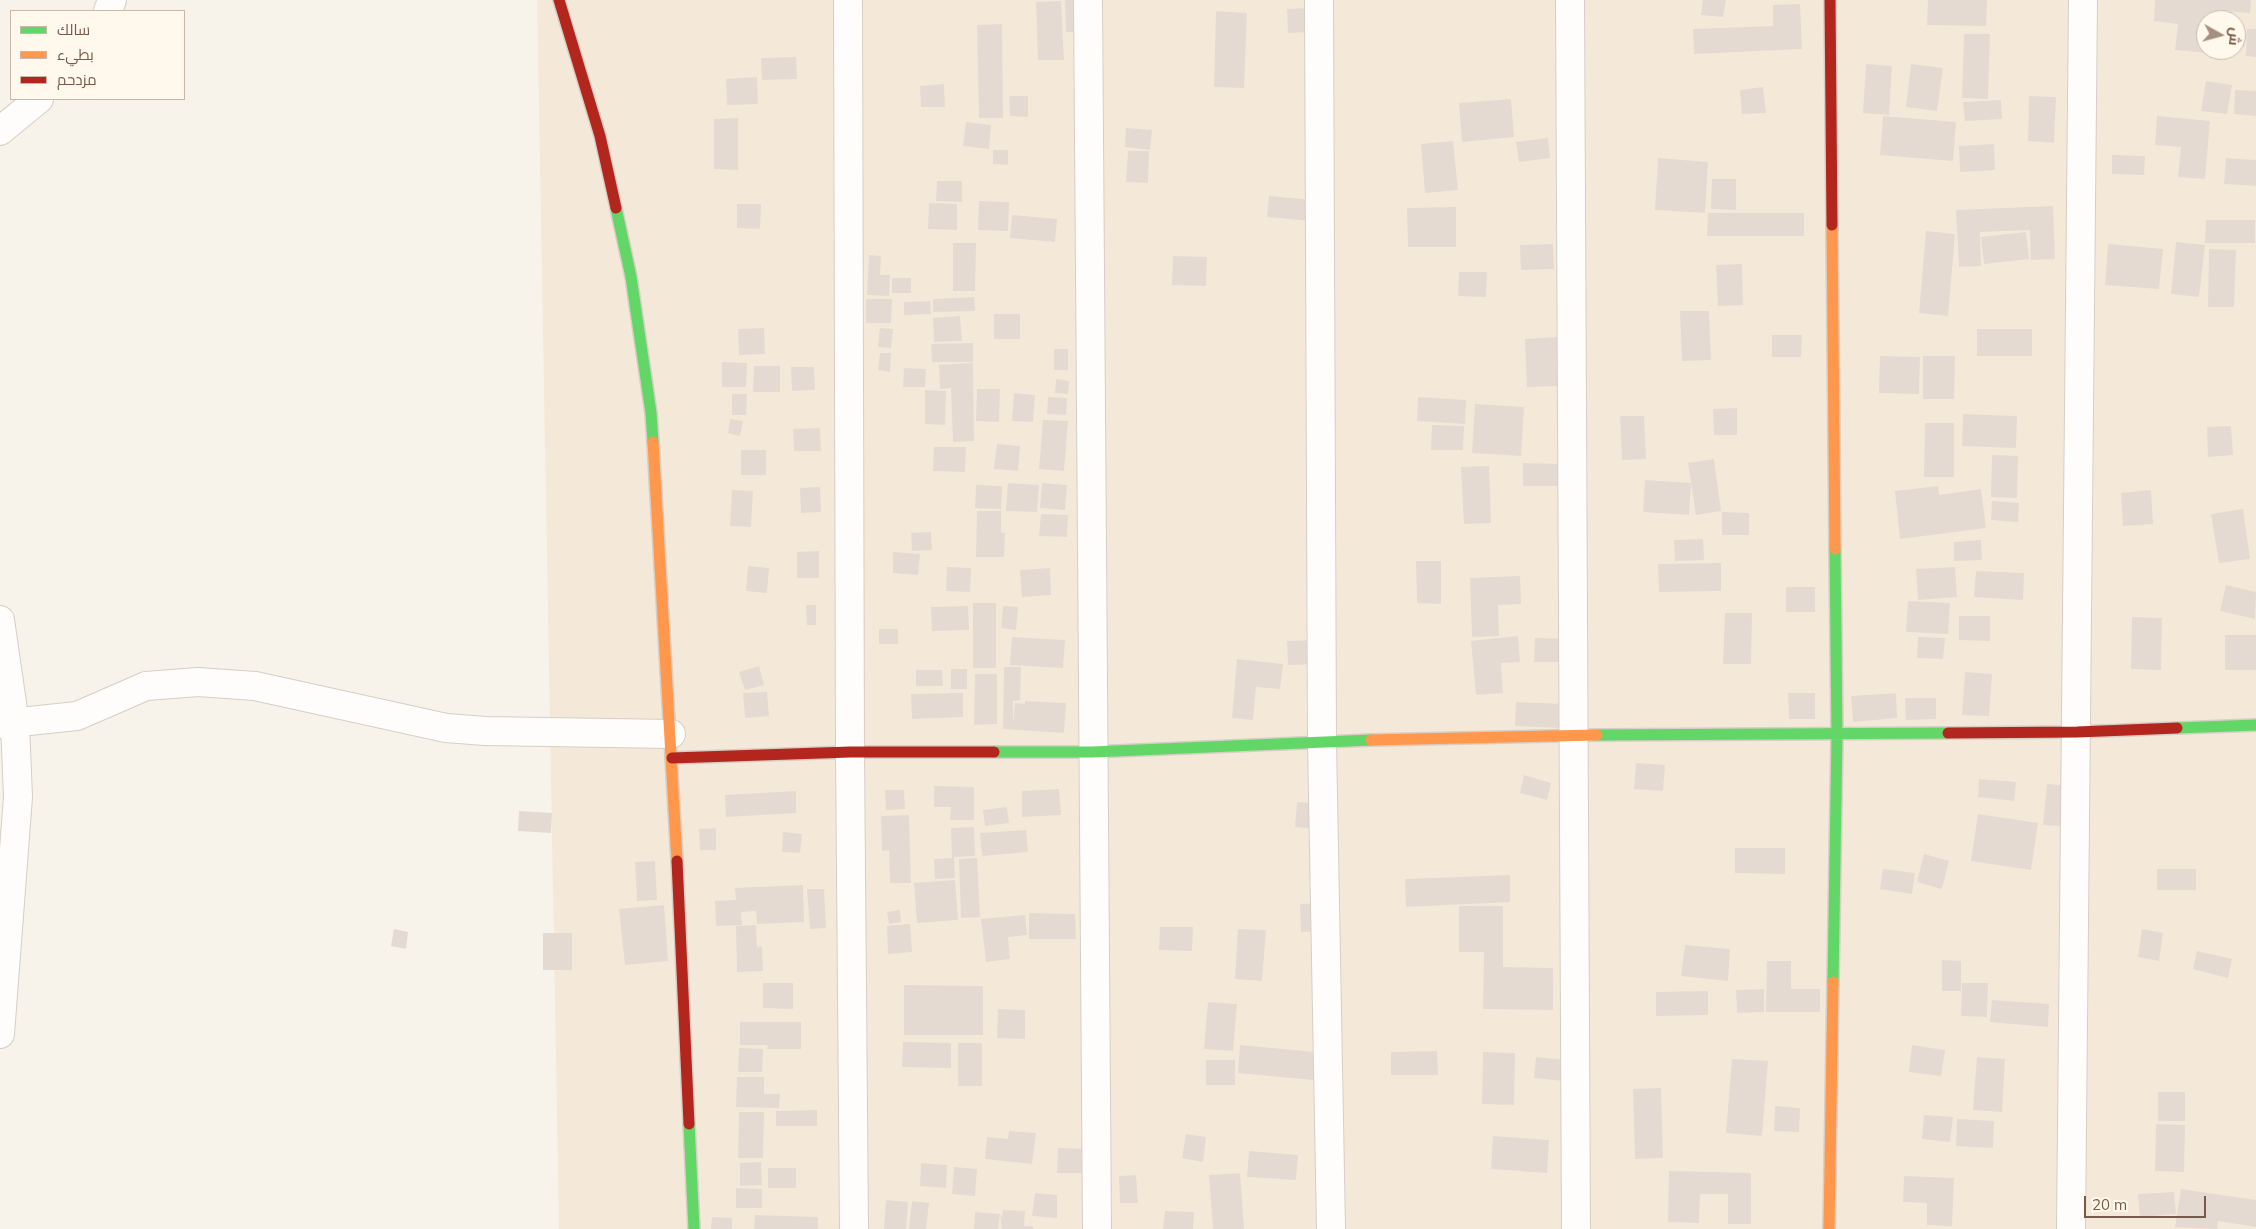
<!DOCTYPE html>
<html>
<head>
<meta charset="utf-8">
<style>
	body { margin:0 }
	#map { position:relative; width:2256px; height:1229px; overflow:hidden; background:#f8f3ea; font-family:Mulish,Cairo,sans-serif }
	canvas { display:block }
	.legend { position:absolute; left:10px; top:10px; width:175px; height:90px; box-sizing:border-box; background:#fff8ec; border:1px solid #c9b8aa; margin:0; padding:6px 9px; list-style:none; font-size:15px; color:#795947 }
	.legend li { display:flex; align-items:center; gap:10px; height:25px }
	.legend b { width:25px; border:1px solid #c9b8aa }
	.north { position:absolute; left:2196px; top:10px; width:50px; height:50px; box-sizing:border-box; background:#fff8ec; border:1px solid #c9b8aa; border-radius:50%; rotate:97deg; font-size:14px; font-weight:700; line-height:20px; text-align:center; color:#795947 }
	.north::after { content:''; display:block; margin:auto; width:18px; height:22px; background:#a58f80; clip-path:polygon(50% 0,100% 100%,50% 72%,0 100%) }
	.scale { position:absolute; left:2084px; top:1196px; width:122px; height:22px; box-sizing:border-box; border:2px solid #795947; border-top:0; padding-left:6px; font-size:15px; line-height:18px; white-space:nowrap; color:#795947; -webkit-text-stroke:4px #fff8ec; paint-order:stroke }
</style>
</head>
<body>
<div id="map">
<canvas width="2256" height="1229"></canvas>
<ul class="legend">
<li><b style="height:6px;background:#63d668"></b>سالك</li>
<li><b style="height:6px;background:#ff974d"></b>بطيء</li>
<li><b style="height:6px;background:#b3261e"></b>مزدحم</li>
</ul>
<div class="north">ش</div>
<div class="scale">20 m</div>
</div>
<script>
const g = document.querySelector('canvas').getContext('2d');
g.lineJoin = 'round';
function fill(path, color) { g.fillStyle = color; g.fill(path, 'evenodd'); }
const poly = rows => new Path2D(rows.map(r => 'M' + r).join(''));
function trace(path, color, width, dash) { g.strokeStyle = color; g.lineWidth = width; g.lineCap = dash ? 'butt' : 'round'; g.setLineDash(dash || []); g.stroke(path); }
const residential = poly([
	[537,0,2256,0,2256,1229,559,1229],
	[2206,20,2236,20,2236,50,2206,50]
]);
const building = poly([
	[1065,0,1081,0,1081,32,1066,32],
	[1703,0,1726,0,1723,17,1701,15],
	[1928,0,1987,0,1986,26,1927,25],
	[2155,0,2251,0,2250,13,2224,11,2224,20,2206,20,2206,50,2221,50,2221,54,2175,50,2178,24,2154,21],
	[1061,1,1064,60,1038,60,1036,2],
	[1800,4,1802,49,1694,54,1693,29,1773,26,1773,5],
	[1311,8,1312,32,1288,33,1287,9],
	[1216,11,1247,13,1244,88,1214,87],
	[1002,24,1003,118,979,118,977,25],
	[2247,29,2256,29,2256,57,2246,56],
	[1964,34,1990,34,1988,99,1962,98],
	[796,57,797,79,762,80,761,58],
	[1866,64,1892,66,1889,115,1863,113],
	[1911,64,1943,68,1937,111,1906,107],
	[757,77,758,104,727,105,726,79],
	[2206,81,2232,85,2227,114,2201,111],
	[944,84,945,107,921,107,920,86],
	[1763,87,1766,113,1742,114,1740,90],
	[2235,90,2256,91,2256,116,2234,114],
	[1009,96,1028,96,1028,117,1010,116],
	[2029,96,2056,97,2054,143,2028,141],
	[1511,99,1514,137,1462,142,1459,103],
	[2001,100,2002,119,1965,121,1963,102],
	[1883,116,1956,122,1953,161,1880,155],
	[2157,116,2210,121,2205,179,2178,177,2181,147,2155,145],
	[738,118,738,170,714,169,714,119],
	[966,122,991,125,989,149,963,146],
	[1126,128,1152,130,1150,150,1125,147],
	[1548,138,1550,158,1519,162,1516,142],
	[1453,141,1458,190,1425,193,1421,144],
	[1994,144,1995,170,1960,172,1959,146],
	[993,150,1008,150,1008,165,993,164],
	[1128,151,1149,151,1148,183,1126,182],
	[2112,155,2145,156,2144,175,2112,174],
	[1658,158,1708,162,1705,213,1655,210],
	[2226,158,2256,160,2256,186,2224,184],
	[1712,179,1736,179,1736,210,1711,209],
	[937,181,962,181,962,202,936,201],
	[1269,196,1314,200,1312,221,1267,217],
	[979,201,1009,202,1008,231,978,230],
	[929,203,957,204,957,230,928,229],
	[737,204,761,204,760,229,737,228],
	[2053,206,2055,259,2031,260,2030,230,1980,232,1981,266,1959,267,1956,210],
	[1456,207,1456,247,1408,247,1407,208],
	[1708,213,1804,213,1804,236,1707,236],
	[1012,215,1057,219,1055,242,1010,238],
	[2206,220,2255,220,2255,243,2205,243],
	[1926,231,1955,234,1948,316,1919,313],
	[2026,232,2029,259,1984,264,1981,237],
	[2176,242,2205,245,2199,297,2171,294],
	[953,243,976,243,975,291,953,291],
	[1553,244,1554,269,1521,270,1520,245],
	[2108,244,2163,249,2159,289,2105,285],
	[2209,249,2236,250,2234,307,2208,307],
	[869,255,881,256,880,275,890,275,889,296,867,295],
	[1173,256,1207,257,1206,286,1172,285],
	[1742,264,1743,305,1718,306,1716,265],
	[1459,272,1487,272,1486,297,1458,296],
	[892,278,911,278,911,293,892,293],
	[974,297,975,311,933,312,933,299],
	[866,299,892,299,891,323,866,323],
	[930,301,931,314,904,315,904,302],
	[1680,311,1709,311,1711,360,1682,361],
	[994,314,1020,314,1020,339,994,339],
	[960,316,962,341,934,342,933,318],
	[764,328,765,354,739,355,738,329],
	[880,328,893,329,891,348,878,347],
	[1977,329,2032,329,2032,356,1977,356],
	[1772,335,1802,335,1801,357,1772,357],
	[1558,337,1559,386,1527,387,1525,339],
	[973,343,973,362,932,362,931,344],
	[1054,349,1068,349,1068,370,1054,370],
	[880,353,891,353,890,372,878,370],
	[1880,356,1920,357,1919,394,1879,393],
	[1923,356,1955,356,1954,399,1923,399],
	[722,362,747,363,746,387,722,387],
	[973,363,974,441,953,442,951,388,940,389,939,365],
	[754,366,780,366,780,392,753,392],
	[791,367,814,367,815,390,792,391],
	[904,368,926,369,925,387,903,387],
	[1056,379,1069,381,1068,394,1055,393],
	[977,389,1000,389,999,422,976,421],
	[925,390,946,391,945,425,925,424],
	[1014,393,1035,395,1033,422,1012,421],
	[732,394,747,394,746,415,732,415],
	[1048,397,1067,398,1066,415,1047,414],
	[1418,397,1466,400,1465,424,1417,421],
	[1475,404,1524,407,1521,456,1472,453],
	[1737,408,1737,435,1714,435,1713,409],
	[1963,414,2017,416,2016,448,1962,446],
	[1620,416,1644,416,1646,459,1622,460],
	[730,419,743,421,740,436,728,433],
	[1043,420,1068,421,1064,471,1039,469],
	[1925,423,1954,423,1954,477,1924,477],
	[1432,425,1464,426,1463,450,1431,450],
	[2231,426,2233,455,2208,457,2207,427],
	[820,428,821,451,794,451,793,429],
	[997,444,1020,446,1018,471,994,469],
	[934,447,966,447,965,472,933,471],
	[741,450,766,450,766,475,741,475],
	[1992,455,2018,456,2017,498,1991,497],
	[1714,459,1721,511,1696,515,1688,463],
	[1523,463,1559,464,1559,486,1523,486],
	[1489,466,1491,523,1464,524,1461,467],
	[1645,480,1691,483,1689,515,1643,512],
	[1008,483,1039,485,1037,512,1006,511],
	[1042,483,1067,485,1065,510,1040,508],
	[976,485,1002,486,1001,509,975,508],
	[1938,486,1939,495,1981,489,1986,528,1900,539,1895,491],
	[820,487,821,512,801,513,800,488],
	[732,490,753,491,751,527,730,526],
	[2151,490,2153,524,2123,526,2121,493],
	[1992,501,2019,503,2018,522,1991,520],
	[2243,509,2250,559,2219,563,2211,514],
	[977,511,1001,511,1001,533,1005,533,1004,557,976,557],
	[1722,512,1749,513,1749,535,1722,535],
	[1041,514,1068,515,1067,537,1039,536],
	[931,532,932,550,912,551,911,533],
	[1703,539,1704,560,1675,561,1674,540],
	[1981,540,1982,560,1954,561,1954,542],
	[819,551,819,578,797,578,797,552],
	[893,552,920,554,918,575,893,573],
	[1416,561,1441,561,1441,604,1417,603],
	[1721,563,1721,591,1659,592,1658,564],
	[748,566,769,568,767,593,746,591],
	[947,567,971,568,970,592,946,591],
	[1955,567,1957,597,1918,600,1916,569],
	[1050,568,1051,595,1022,597,1020,570],
	[1976,571,2024,573,2023,600,1974,597],
	[1520,576,1521,604,1498,605,1499,636,1472,637,1470,578],
	[2226,585,2256,592,2255,619,2220,611],
	[1786,587,1815,587,1815,612,1786,612],
	[1908,601,1950,603,1948,634,1906,632],
	[973,603,996,603,996,668,973,668],
	[806,605,816,605,816,625,807,625],
	[968,606,969,630,932,631,931,607],
	[1003,606,1018,607,1016,630,1001,628],
	[1725,613,1752,613,1751,664,1723,664],
	[1959,616,1990,616,1990,641,1959,640],
	[2132,617,2162,618,2161,670,2131,669],
	[879,629,898,629,898,644,879,644],
	[2225,635,2256,635,2256,670,2225,670],
	[1518,636,1520,662,1501,663,1503,693,1476,695,1471,641],
	[1012,637,1065,640,1063,668,1010,665],
	[1918,637,1945,638,1943,659,1917,658],
	[1535,638,1580,639,1580,662,1534,662],
	[1317,640,1318,664,1288,665,1287,641],
	[1237,659,1283,664,1280,689,1256,687,1253,720,1232,718],
	[759,666,764,685,745,690,739,672],
	[1004,667,1021,667,1020,700,1013,701,1013,724,1015,703,1025,704,1025,701,1066,703,1064,733,1003,729],
	[951,669,967,669,967,689,951,689],
	[916,670,942,670,943,686,916,686],
	[1965,672,1992,674,1989,716,1962,715],
	[975,674,997,674,997,724,974,725],
	[767,692,769,716,745,718,743,693],
	[963,693,963,717,912,719,911,694],
	[1788,693,1815,693,1815,719,1789,719],
	[1896,693,1897,718,1853,722,1851,696],
	[1905,698,1936,698,1936,719,1906,720],
	[1516,702,1562,704,1560,728,1515,726],
	[1636,763,1665,765,1663,791,1634,789],
	[1524,775,1551,783,1547,800,1520,793],
	[1979,779,2016,782,2014,801,1978,797],
	[2047,784,2080,787,2076,827,2043,825],
	[934,786,974,787,974,820,950,820,951,807,934,807],
	[1059,789,1061,815,1022,817,1022,791],
	[885,790,904,790,905,809,886,810],
	[796,791,796,813,726,817,725,795],
	[1297,802,1324,804,1322,829,1295,827],
	[1007,807,1009,823,985,826,983,810],
	[519,811,552,813,551,833,518,831],
	[1978,814,2038,823,2031,870,1971,861],
	[909,815,911,883,890,883,889,850,882,851,881,816],
	[974,827,975,856,954,857,955,878,935,879,934,859,952,858,951,828],
	[716,828,716,850,700,850,699,829],
	[1026,830,1028,852,982,856,980,833],
	[783,832,802,834,800,853,782,852],
	[1735,848,1785,848,1785,874,1735,873],
	[1924,854,1949,861,1942,889,1917,882],
	[977,858,980,917,961,918,959,859],
	[655,861,657,900,637,901,635,862],
	[1883,869,1915,873,1912,894,1880,889],
	[2157,869,2196,869,2196,890,2157,890],
	[1510,875,1510,902,1406,907,1405,879],
	[955,880,958,920,917,923,914,883],
	[803,885,804,922,757,924,756,911,741,912,742,925,716,926,715,901,736,900,735,888],
	[807,889,824,889,826,928,810,929],
	[1329,903,1329,931,1301,932,1300,904],
	[664,905,668,961,625,965,619,909],
	[1459,906,1503,906,1503,967,1553,968,1553,1010,1483,1009,1484,952,1459,952],
	[900,910,901,922,889,924,887,912],
	[1029,913,1075,914,1076,939,1029,939],
	[1025,915,1027,935,1008,937,1010,959,986,962,981,919],
	[910,924,912,952,888,954,887,926],
	[756,925,757,947,762,946,763,971,737,972,736,926],
	[1160,927,1193,927,1192,951,1159,950],
	[394,929,408,932,406,949,391,946],
	[1238,929,1266,930,1262,981,1235,979],
	[2142,929,2163,933,2159,961,2138,957],
	[543,933,572,933,572,970,543,970],
	[1685,945,1730,949,1728,981,1681,976],
	[2197,951,2232,959,2228,978,2193,969],
	[1942,960,1961,961,1961,991,1942,991],
	[1767,961,1791,961,1791,989,1820,989,1820,1012,1766,1012],
	[763,983,793,983,793,1009,763,1008],
	[1962,983,1988,983,1987,1017,1961,1016],
	[904,985,983,986,983,1035,904,1035],
	[1764,989,1764,1012,1737,1013,1736,990],
	[1708,991,1708,1015,1656,1016,1656,992],
	[1992,1000,2049,1004,2048,1027,1990,1022],
	[1208,1002,1237,1004,1233,1051,1204,1049],
	[998,1009,1025,1010,1025,1039,997,1038],
	[740,1022,801,1022,801,1049,767,1049,768,1045,740,1045],
	[903,1042,951,1043,951,1068,902,1067],
	[958,1043,982,1043,982,1086,958,1086],
	[1240,1045,1337,1054,1335,1082,1238,1073],
	[1912,1045,1945,1050,1941,1076,1909,1072],
	[739,1048,763,1049,762,1072,738,1072],
	[1437,1051,1438,1075,1391,1075,1391,1052],
	[1483,1052,1515,1053,1514,1105,1482,1104],
	[1536,1057,1577,1061,1574,1082,1534,1078],
	[1977,1057,2005,1059,2002,1112,1973,1110],
	[1732,1059,1768,1061,1762,1136,1726,1133],
	[1206,1060,1235,1060,1235,1085,1206,1085],
	[737,1077,764,1077,764,1094,780,1094,779,1108,736,1107],
	[1661,1088,1663,1158,1635,1159,1633,1089],
	[2158,1092,2185,1092,2185,1121,2158,1121],
	[1775,1106,1800,1108,1799,1132,1774,1131],
	[817,1110,817,1126,776,1126,776,1111],
	[739,1112,764,1112,763,1158,738,1158],
	[1924,1115,1953,1117,1950,1142,1922,1139],
	[1957,1119,1994,1121,1993,1148,1956,1146],
	[2156,1124,2185,1125,2184,1172,2155,1171],
	[1009,1131,1036,1133,1032,1164,985,1159,987,1137,1008,1139],
	[1186,1134,1206,1137,1203,1162,1182,1158],
	[1493,1136,1549,1140,1547,1173,1491,1169],
	[1058,1148,1088,1149,1087,1173,1057,1173],
	[1249,1151,1298,1155,1296,1180,1247,1177],
	[761,1162,762,1185,740,1186,740,1163],
	[921,1163,947,1165,946,1188,920,1186],
	[954,1167,977,1169,975,1196,952,1194],
	[768,1168,796,1168,796,1188,768,1188],
	[1669,1171,1751,1173,1751,1224,1728,1224,1728,1194,1700,1194,1699,1223,1668,1222],
	[1240,1173,1244,1229,1213,1229,1209,1175],
	[1136,1175,1138,1203,1120,1203,1119,1176],
	[1904,1176,1954,1178,1952,1226,1927,1225,1927,1203,1903,1202],
	[736,1188,762,1189,762,1208,736,1208],
	[2181,1189,2256,1200,2256,1227,2218,1221,2217,1229,2175,1227],
	[2174,1192,2176,1214,2140,1217,2138,1194],
	[1035,1193,1057,1195,1057,1218,1032,1216],
	[886,1200,908,1202,906,1229,884,1229],
	[912,1201,929,1203,926,1229,909,1229],
	[1003,1210,1025,1211,1024,1226,1033,1226,1033,1229,1002,1229,1000,1214,1002,1218],
	[1165,1211,1194,1212,1193,1229,1163,1229],
	[975,1212,1000,1214,998,1229,974,1229],
	[755,1215,818,1217,818,1229,754,1229],
	[712,1217,732,1218,732,1229,711,1229]
]);
const street = poly([
	[848,0,850,752,854,1229],
	[1088,0,1097,1229],
	[1319,0,1322,741,1331,1229],
	[1570,0,1576,1229],
	[108,11,112,0],
	[0,131,39,99],
	[0,620,15,724,18,797,0,1034],
	[0,724,77,716,146,686,198,682,255,686,446,728,485,731,671,734],
	[2071,1229,2083,0]
]);
const fast = poly([
	[616,208,631,277,651,413,653,442],
	[2177,728,2256,725],
	[1597,735,1948,733],
	[994,752,1092,752,1371,740],
	[1833,982,1837,735,1835,549],
	[689,1124,694,1229]
]);
const slow = poly([
	[1832,225,1835,549],
	[653,442,677,861],
	[1371,740,1597,735],
	[1829,1229,1833,982]
]);
const jam = poly([
	[559,0,600,136,616,208],
	[1830,0,1832,225],
	[1948,733,2077,732,2177,728],
	[672,758,850,752,994,752],
	[677,861,689,1124]
]);
fill(residential, '#f4e9d9');
fill(building, '#e5dad1');
trace(street, '#d6cec6', 30);
trace(fast, '#d7cec6', 14);
trace(slow, '#d7cec6', 14);
trace(jam, '#d7cec6', 14);
trace(street, '#fefdfc', 28);
trace(fast, '#63d668', 11);
trace(slow, '#ff974d', 11);
trace(jam, '#b3261e', 11);
</script>
</body>
</html>
